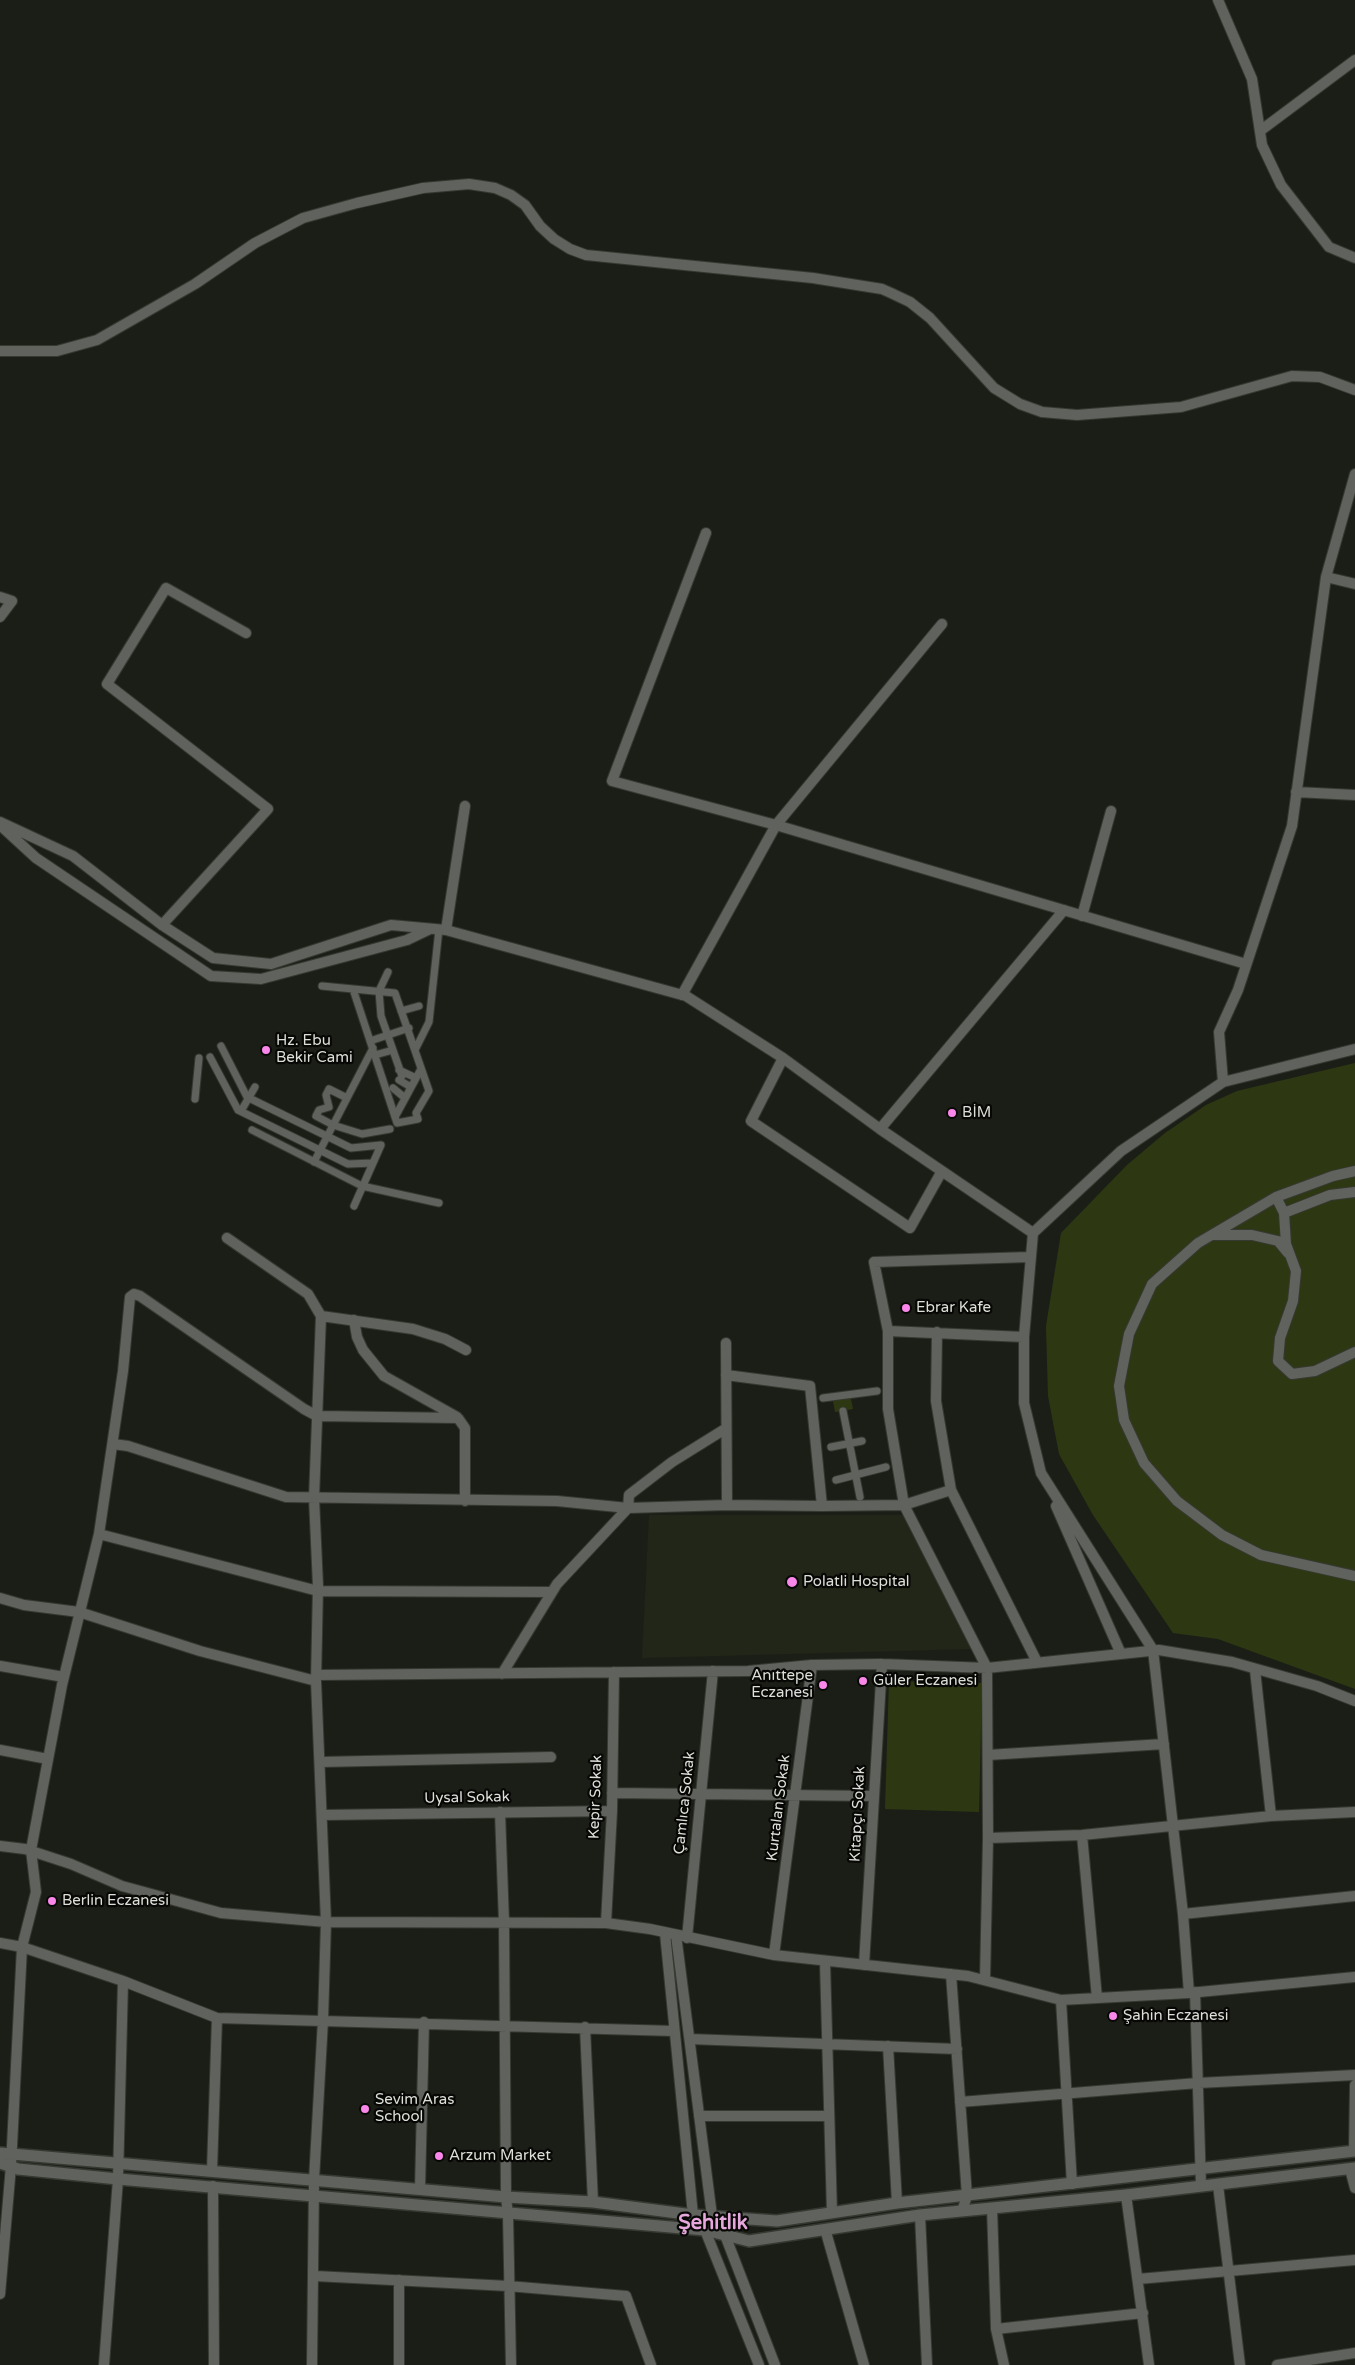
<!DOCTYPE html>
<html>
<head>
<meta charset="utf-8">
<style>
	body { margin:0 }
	canvas { display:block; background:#1b1e16 }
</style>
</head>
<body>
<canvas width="1355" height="2365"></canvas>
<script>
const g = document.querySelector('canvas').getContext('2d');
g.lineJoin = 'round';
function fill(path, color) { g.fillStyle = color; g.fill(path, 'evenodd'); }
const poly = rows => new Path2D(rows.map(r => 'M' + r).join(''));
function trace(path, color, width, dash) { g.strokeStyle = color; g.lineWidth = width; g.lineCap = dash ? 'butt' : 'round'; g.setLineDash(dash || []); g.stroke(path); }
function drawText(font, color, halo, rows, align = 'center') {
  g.font = font + ' "Varela Round",sans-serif'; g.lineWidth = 4.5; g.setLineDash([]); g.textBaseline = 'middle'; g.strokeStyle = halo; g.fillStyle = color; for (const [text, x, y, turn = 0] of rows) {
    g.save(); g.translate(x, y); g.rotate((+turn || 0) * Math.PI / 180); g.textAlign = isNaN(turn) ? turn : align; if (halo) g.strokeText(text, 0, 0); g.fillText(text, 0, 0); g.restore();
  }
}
const built = poly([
	[649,1515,905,1515,971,1649,642,1658]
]);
const green = poly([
	[1355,1063,1355,1689,1218,1639,1173,1633,1093,1515,1059,1454,1048,1396,1046,1326,1061,1233,1127,1165,1165,1133,1206,1105,1237,1091],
	[850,1394,853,1409,835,1412,832,1396],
	[889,1681,982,1683,979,1812,885,1809]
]);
const pedestrian = poly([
	[388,972,379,991,381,1016,402,1076],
	[322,986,395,993,429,1091,416,1113,418,1119,397,1123,353,989],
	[401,1011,419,1006],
	[370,1041,409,1028],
	[221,1046,247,1097,351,1148,381,1145,354,1206],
	[415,1050,429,1022,439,929],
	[375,1055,393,1050],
	[210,1057,238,1110,348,1164,373,1163],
	[399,1070,416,1078],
	[399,1080,411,1087],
	[393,1088,405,1098],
	[347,1098,329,1089,326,1095,329,1107,319,1110,316,1116,333,1125,362,1134,390,1129],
	[195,1099,199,1058],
	[241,1111,255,1087],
	[395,1117,421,1069],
	[252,1130,362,1186,439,1203],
	[314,1162,373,1048],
	[823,1398,877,1391],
	[843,1411,860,1497],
	[831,1447,862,1441],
	[836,1480,886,1467]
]);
const minor = poly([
	[1218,0,1252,79,1262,145,1281,185,1329,247,1355,258],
	[1260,131,1355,60],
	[0,351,57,351,97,340,195,284,255,243,303,218,357,203,423,188,469,184,495,188,511,195,525,205,540,226,554,239,570,249,586,255,813,278,882,289,891,293,910,302,930,318,994,388,1020,404,1042,412,1077,415,1181,407,1292,376,1320,377,1355,390],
	[706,533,612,781,776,825,1246,964],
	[1326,577,1355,584],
	[0,597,12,601,0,617],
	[1296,792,1355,795],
	[0,822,73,856,162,925,213,958,271,964,391,925,446,930,686,996,783,1058,880,1129,1033,1233],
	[0,825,36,858,211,976,261,979,407,940,430,929],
	[1082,916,1111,811],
	[162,925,268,809,107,684,166,588,246,633],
	[446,930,465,806],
	[682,995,776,825,942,624],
	[783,1058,751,1121,910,1228,942,1171],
	[1223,1082,1219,1032,1238,990,1292,826,1326,577,1355,474],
	[880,1129,1064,910],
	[1355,1171,1333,1176,1276,1197,1198,1243,1152,1284,1129,1334,1119,1386,1124,1420,1144,1463,1177,1501,1222,1535,1261,1555,1355,1576],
	[1276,1197,1284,1213,1286,1244,1296,1271,1293,1301,1280,1338,1278,1361,1292,1374,1315,1371,1355,1352],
	[1284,1213,1330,1195,1355,1192],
	[1213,1235,1252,1235,1278,1241,1288,1253],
	[227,1238,308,1294,321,1316,314,1498,318,1586,316,1681,326,1922,323,2020,314,2180,312,2365],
	[321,1316,413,1329,445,1339,466,1350],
	[354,1320,357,1337,363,1350,384,1376,457,1417],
	[888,1331,1024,1337],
	[937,1332,936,1401,951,1490,1037,1662],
	[726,1343,727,1505],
	[726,1375,810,1386,822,1506],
	[113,1444,128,1446,286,1497,557,1501,628,1508,727,1505,822,1506,904,1505,951,1490],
	[1056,1506,1121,1654],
	[99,1534,318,1591,552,1592],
	[0,1598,24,1605,79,1612,200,1651,316,1681],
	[0,1666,64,1677],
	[1255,1670,1271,1816],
	[502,1674,557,1584,628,1508,629,1495,672,1462,725,1429],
	[316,1675,748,1671,812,1665,882,1664,987,1668,1159,1650,1232,1662,1317,1686,1355,1701],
	[0,1750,48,1759],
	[988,1755,1164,1744],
	[320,1762,551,1757],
	[612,1793,874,1796],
	[500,1812,504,1922,506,2197,508,2215,511,2365],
	[322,1815,612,1811],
	[1082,1835,1097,1998],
	[988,1838,1082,1835,1271,1816,1355,1812],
	[0,1846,25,1849,71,1864,122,1886,221,1913,326,1922,606,1923,650,1929,774,1955,968,1976,1061,2000,1189,1993,1355,1977],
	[1183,1914,1355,1896],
	[606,1923,612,1811,614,1672],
	[665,1933,693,2215,705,2230,759,2365],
	[676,1935,712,2216,725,2235,775,2365],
	[687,1938,713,1671],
	[0,1943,22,1947,123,1981,217,2018,674,2031],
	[774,1955,812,1665],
	[825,1962,832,2213],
	[864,1965,882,1664],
	[951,1974,967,2196,962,2211],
	[985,1980,988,1838,987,1668,904,1505,888,1409,888,1331,874,1262,1029,1257],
	[1195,1992,1201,2186],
	[1189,1993,1183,1914,1153,1650,1041,1473,1024,1403,1024,1337,1033,1233,1121,1151,1223,1082,1355,1049],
	[1061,2000,1072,2184],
	[585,2027,593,2202],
	[690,2039,957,2049],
	[888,2046,897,2203],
	[960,2102,1198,2083,1355,2075],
	[699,2116,828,2116],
	[1354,2151,1355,2085],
	[1350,2169,1355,2188],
	[212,2171,217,2018],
	[1218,2185,1240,2365],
	[213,2186,214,2365],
	[420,2189,424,2022],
	[1126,2195,1149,2365],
	[992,2208,996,2329,1004,2365],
	[920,2215,927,2365],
	[825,2229,864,2365],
	[315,2276,508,2286,626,2296,651,2365],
	[1138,2279,1355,2260],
	[399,2280,399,2365],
	[0,2294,11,2166,22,1947,36,1892,31,1850,62,1685,99,1534,123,1371,130,1297,134,1294,140,1296,304,1409,317,1416,458,1418,465,1428,465,1501],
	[996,2329,1143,2313],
	[104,2365,118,2179,123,1981],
	[1277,2365,1355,2353]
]);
const tertiary = poly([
	[0,2153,506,2197,593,2202,693,2215,777,2221,897,2203,1355,2151],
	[0,2163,18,2169,118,2179,705,2230,749,2241,920,2215,1126,2195,1355,2168]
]);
const markers = [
	[266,1050,5,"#f987e9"],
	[952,1113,5,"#f987e9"],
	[906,1308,5,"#f987e9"],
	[792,1582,6,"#f987e9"],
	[863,1681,5,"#f987e9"],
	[823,1685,5,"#f987e9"],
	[52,1901,5,"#f987e9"],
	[1113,2016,5,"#f987e9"],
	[365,2109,5,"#f987e9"],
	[439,2156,5,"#f987e9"]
];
const poiNames = [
	["Hz. Ebu",276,1041],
	["Bekir Cami",276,1058],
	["BİM",962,1113],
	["Ebrar Kafe",916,1308],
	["Polatli Hospital",803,1582],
	["Anıttepe",813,1676,"right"],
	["Eczanesi",813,1693,"right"],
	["Güler Eczanesi",873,1681],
	["Berlin Eczanesi",62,1901],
	["Şahin Eczanesi",1123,2016],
	["Sevim Aras",375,2100],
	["School",375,2117],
	["Arzum Market",449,2156]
];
const streetNames = [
	["Kepir Sokak",596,1797,-88],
	["Uysal Sokak",467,1798,-1],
	["Çamlıca Sokak",685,1803,-84],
	["Kurtalan Sokak",779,1808,-83],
	["Kitapçı Sokak",858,1814,-87]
];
const districtNames = [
	["Şehitlik",713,2224]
];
fill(built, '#212618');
fill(green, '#2d3812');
trace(pedestrian, '#363931', 9);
trace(minor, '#363931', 12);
trace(tertiary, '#363931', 14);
trace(pedestrian, '#60625d', 7);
trace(minor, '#60625d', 10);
trace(tertiary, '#60625d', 11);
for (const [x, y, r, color] of markers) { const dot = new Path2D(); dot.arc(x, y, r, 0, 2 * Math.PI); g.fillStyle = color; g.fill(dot); trace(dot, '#070805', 2); }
drawText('15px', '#dddfd9', '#070805', poiNames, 'left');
drawText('15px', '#dddfd9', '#070805', streetNames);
drawText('bold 20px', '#e6a7dc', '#070805', districtNames);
</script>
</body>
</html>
